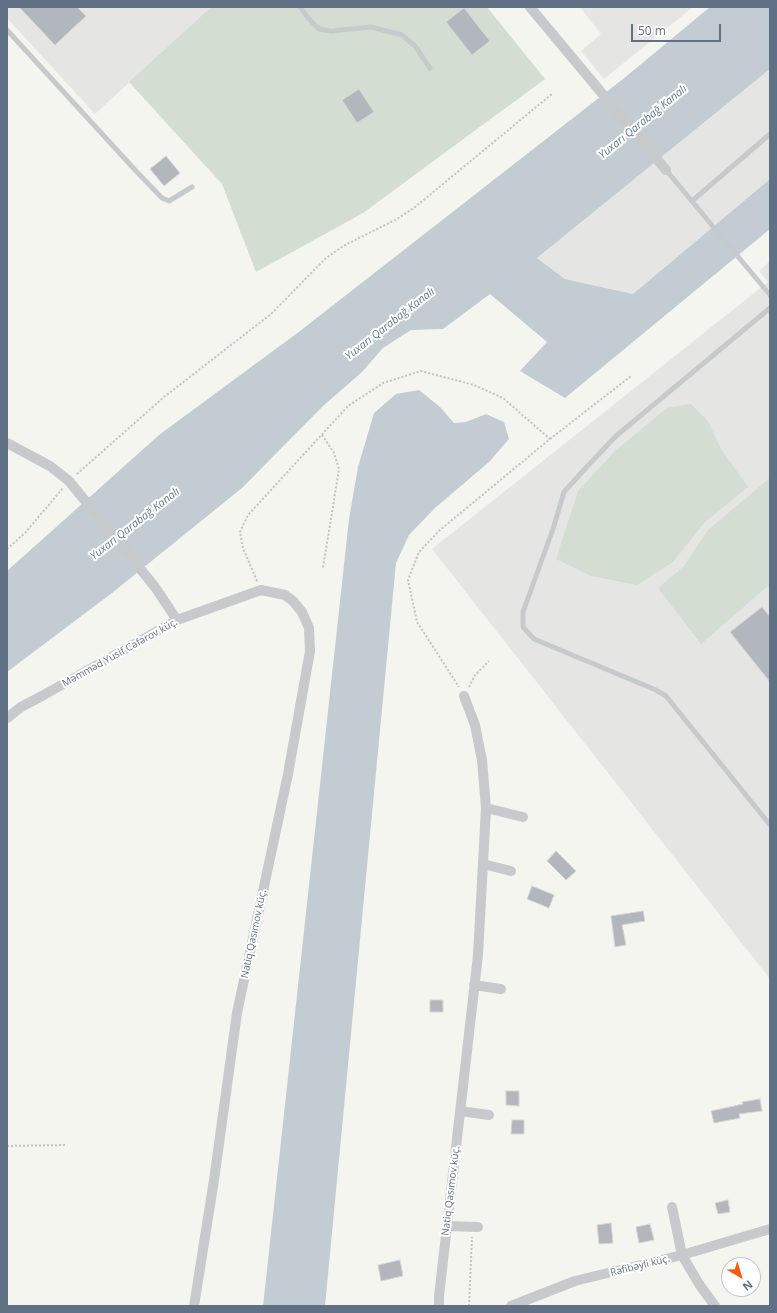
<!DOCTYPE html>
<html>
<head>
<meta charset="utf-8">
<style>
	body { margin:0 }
	#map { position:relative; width:777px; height:1313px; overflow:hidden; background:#f5f5f0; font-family:"Open Sans",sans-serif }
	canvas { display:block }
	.frame { position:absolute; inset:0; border:8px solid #617185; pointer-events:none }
	.north { position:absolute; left:721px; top:1257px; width:40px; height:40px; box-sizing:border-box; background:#fff; border:1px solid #c0c6ce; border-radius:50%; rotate:142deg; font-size:11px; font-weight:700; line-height:16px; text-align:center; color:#617185 }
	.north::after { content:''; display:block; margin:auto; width:14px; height:18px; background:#f55d10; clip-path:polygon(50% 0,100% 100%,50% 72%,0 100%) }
	.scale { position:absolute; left:631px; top:24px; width:90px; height:18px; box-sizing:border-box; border:2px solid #617185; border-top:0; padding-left:5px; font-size:12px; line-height:14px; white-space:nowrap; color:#617185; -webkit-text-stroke:3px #fff; paint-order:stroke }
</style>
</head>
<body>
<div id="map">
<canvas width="777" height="1313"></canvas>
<div class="frame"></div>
<div class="north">N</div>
<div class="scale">50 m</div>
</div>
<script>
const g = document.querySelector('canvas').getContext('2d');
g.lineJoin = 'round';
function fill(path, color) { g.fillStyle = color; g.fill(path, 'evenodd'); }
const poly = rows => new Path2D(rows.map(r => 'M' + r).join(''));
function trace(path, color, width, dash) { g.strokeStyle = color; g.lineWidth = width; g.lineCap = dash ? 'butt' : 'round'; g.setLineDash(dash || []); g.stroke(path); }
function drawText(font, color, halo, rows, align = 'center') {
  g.font = font + ' "Open Sans",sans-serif'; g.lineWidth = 4; g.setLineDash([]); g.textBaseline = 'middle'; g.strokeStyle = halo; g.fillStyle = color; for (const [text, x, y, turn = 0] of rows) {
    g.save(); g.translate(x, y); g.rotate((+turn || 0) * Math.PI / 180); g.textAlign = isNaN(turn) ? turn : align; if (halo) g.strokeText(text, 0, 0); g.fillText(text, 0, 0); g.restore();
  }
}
const built = poly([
	[7,7,211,7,95,114,7,18],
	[580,7,693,7,604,79,581,51,601,34],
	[770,69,770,179,633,294,565,279,537,258],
	[770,261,770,979,432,549,768,282,759,271]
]);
const green = poly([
	[211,7,487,7,545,79,363,213,256,272,222,184,129,82],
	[691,404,708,421,721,449,748,487,704,523,673,562,637,585,591,576,556,559,578,491,615,451,667,408],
	[770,478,770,584,701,644,658,588,683,567,708,530]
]);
const water = poly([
	[710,7,770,7,770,69,537,258,565,279,633,294,770,179,770,229,565,398,520,371,547,342,490,294,443,329,411,330,383,348,362,372,322,407,242,488,112,593,7,672,7,571,159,435,300,331,623,79],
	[419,390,440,407,454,423,466,422,486,414,504,422,509,439,489,462,435,508,409,535,396,563,325,1306,263,1306,349,519,358,467,374,413,396,394]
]);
const building = poly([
	[19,7,77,7,86,16,55,45,19,7],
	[464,8,490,41,472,55,446,22,464,8],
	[359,89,374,112,357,123,342,100,359,89],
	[166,156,180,173,164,186,150,169,166,156],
	[762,607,770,617,770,682,730,632,762,607],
	[556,851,576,871,566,880,547,861,556,851],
	[532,886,554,895,549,908,527,899,532,886],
	[643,911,645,921,622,925,626,945,615,947,611,916,643,911],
	[430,1000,443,1000,443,1012,430,1012,430,1000],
	[506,1091,519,1091,519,1106,506,1105,506,1091],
	[760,1099,762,1111,739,1114,740,1118,714,1123,711,1111,743,1104,742,1102,760,1099],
	[512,1120,524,1120,524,1134,511,1134,512,1120],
	[728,1200,730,1212,718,1214,715,1203,728,1200],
	[611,1223,613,1243,599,1244,597,1225,611,1223],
	[650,1224,654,1240,639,1243,636,1227,650,1224],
	[400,1260,403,1276,381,1281,378,1265,400,1260]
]);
const path = poly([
	[322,435,334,453,339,469,323,568],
	[550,439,631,376],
	[77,474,164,397,271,314,325,259,343,246,397,219,415,207,552,94],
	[7,549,25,533,63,488],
	[257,581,243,548,240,532,248,515,348,406,383,383,421,371,474,385,503,398,550,439,440,530,419,552,408,580,417,622,459,687],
	[469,687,475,675,489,661],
	[7,1146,65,1145],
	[469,1306,472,1237]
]);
const lane = poly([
	[300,7,309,19,319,29,332,31,371,27,402,35,415,46,430,68],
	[7,30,136,171,162,198,169,201,192,187],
	[666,170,770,295],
	[692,201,770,134],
	[770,308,616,436,582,472,564,492,553,529,523,612,523,627,534,639,656,690,666,696,770,825]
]);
const street = poly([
	[530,7,666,170],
	[7,443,50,466,69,481,155,587,177,620],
	[7,718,21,707,42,696,177,620,261,590,285,595,293,601,302,612,309,628,310,651,288,774,237,1013,214,1180,194,1306],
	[486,808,523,817],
	[483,864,511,871],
	[474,985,501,989],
	[460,1111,489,1115],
	[672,1207,682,1255,699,1284,715,1306],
	[447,1226,478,1227],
	[439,1306,439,1296,478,955,486,808,482,760,475,725,464,696],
	[511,1306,575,1281,682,1255,770,1229]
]);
const streetNames = [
	["Məmməd Yusif Cəfərov küç.",120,653,-29],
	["Natiq Qasımov küç.",254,934,-78],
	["Natiq Qasımov küç.",451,1191,-83],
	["Rəfibəyli küç.",640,1266,-14]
];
const waterNames = [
	["Yuxarı Qarabağ Kanalı",643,122,-39],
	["Yuxarı Qarabağ Kanalı",390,324,-38],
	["Yuxarı Qarabağ Kanalı",135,524,-38]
];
fill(built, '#e5e6e4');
fill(green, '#d4ddd1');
fill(water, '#c3ccd2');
fill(building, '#b1b7bd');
trace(building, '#d6d6d3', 1);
trace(path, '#c0c1c3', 2, [2, 2]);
trace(lane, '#c7cacd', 5);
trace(street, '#c7cacd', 10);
drawText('10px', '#617185', '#fff', streetNames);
drawText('italic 11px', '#617a8a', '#fff', waterNames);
</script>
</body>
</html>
